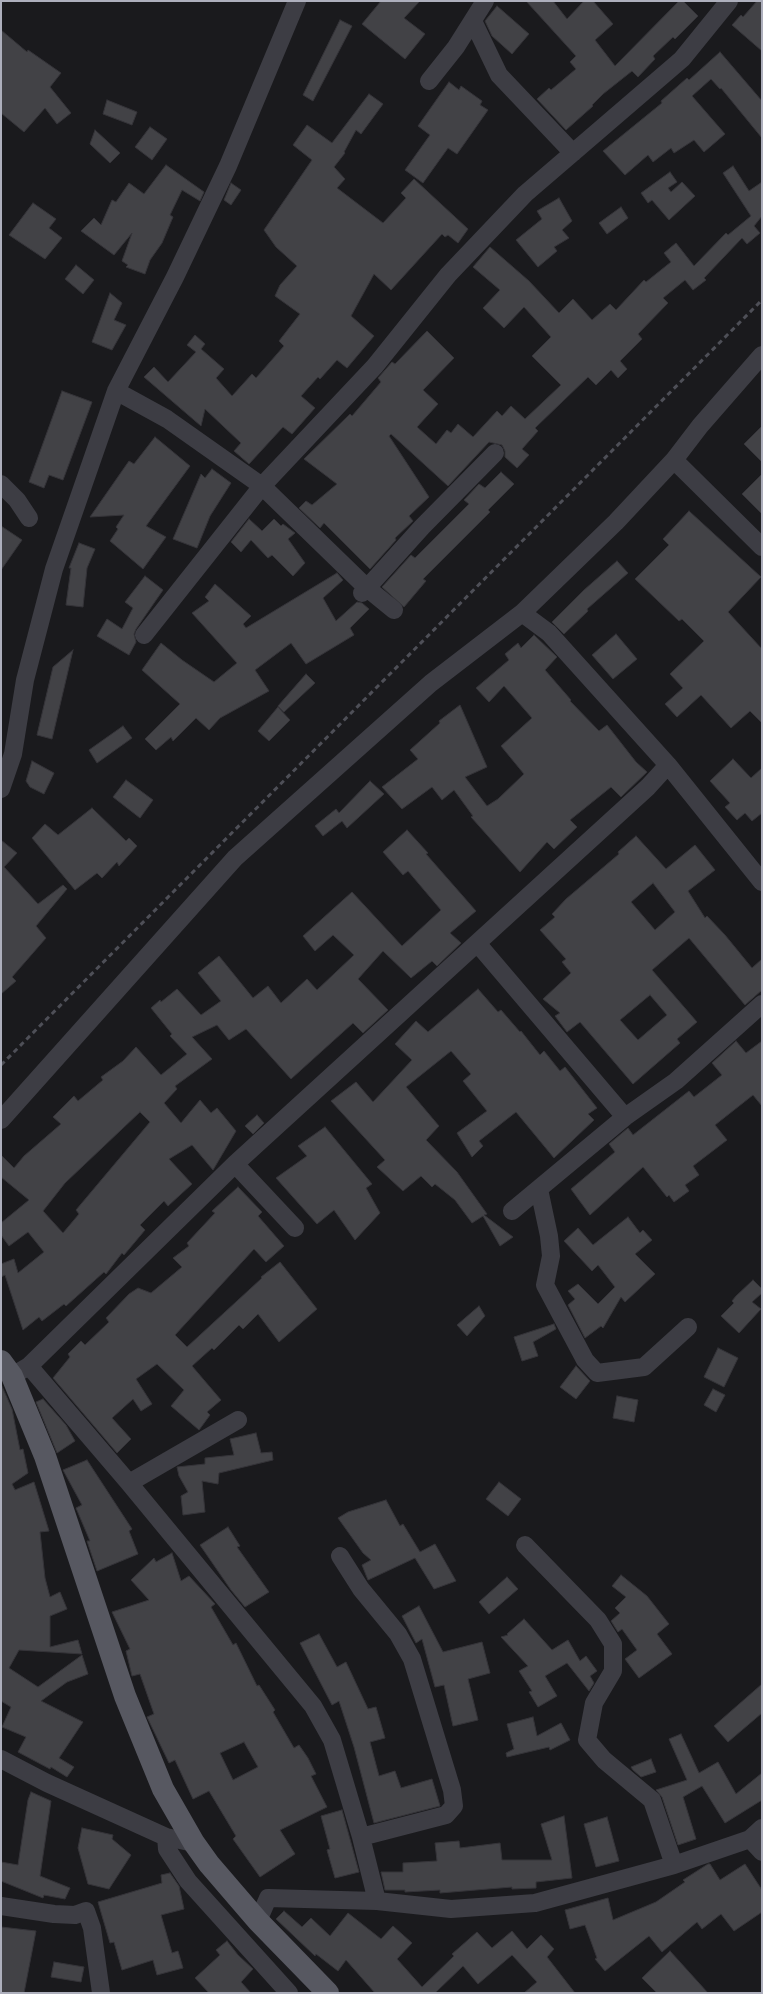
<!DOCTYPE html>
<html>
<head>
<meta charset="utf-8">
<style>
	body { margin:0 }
	#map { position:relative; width:763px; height:1994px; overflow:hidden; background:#1a1a1d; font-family:Rubik,sans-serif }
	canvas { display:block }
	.frame { position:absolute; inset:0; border:2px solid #adafbc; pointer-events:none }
</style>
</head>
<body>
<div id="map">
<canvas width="763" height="1994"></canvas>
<div class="frame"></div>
</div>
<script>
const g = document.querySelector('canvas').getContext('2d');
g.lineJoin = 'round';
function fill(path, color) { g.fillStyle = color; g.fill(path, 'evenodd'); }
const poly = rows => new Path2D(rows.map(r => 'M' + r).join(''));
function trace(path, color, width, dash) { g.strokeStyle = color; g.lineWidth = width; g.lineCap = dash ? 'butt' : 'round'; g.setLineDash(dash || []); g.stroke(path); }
const building = poly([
	[381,1,420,1,404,18,425,34,405,59,362,24,381,1],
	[526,1,553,1,567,19,584,1,593,1,613,24,595,40,615,66,679,1,683,1,698,16,675,39,673,37,653,56,655,59,638,77,632,71,603,94,592,105,593,106,566,130,537,99,549,88,551,90,576,69,570,62,576,56,526,1],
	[757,1,762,1,762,51,732,25,741,15,743,17,757,1],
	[497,6,529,34,512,54,492,36,485,21,497,6],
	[340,20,352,26,313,101,303,95,340,20],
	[1,30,27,52,28,50,61,73,50,87,71,113,57,124,45,108,24,132,1,113,1,30],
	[720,52,762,101,762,138,721,88,720,89,711,79,692,96,725,134,704,152,694,140,674,153,671,148,653,162,648,155,625,175,603,151,662,103,661,101,687,78,689,80,720,52],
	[449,82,459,90,461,86,482,101,480,105,488,110,457,154,448,148,423,183,405,170,430,135,418,126,449,82],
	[369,94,383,104,361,134,356,130,344,152,345,153,334,167,345,179,337,188,383,223,406,198,401,193,414,179,468,229,458,243,448,235,445,237,442,234,391,290,374,274,351,316,374,336,347,368,337,360,320,379,318,377,301,396,315,408,292,434,283,427,249,464,234,451,241,443,205,409,201,426,144,377,154,367,168,382,196,352,187,345,195,335,205,344,201,349,224,369,216,378,232,396,252,374,256,378,284,346,279,341,300,314,275,296,280,285,297,266,276,247,264,230,312,160,293,145,307,125,332,143,369,94],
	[107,100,137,112,132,125,103,114,107,100],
	[150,127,167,139,152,160,135,147,150,127],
	[95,130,120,153,110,163,90,144,95,130],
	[166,165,204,192,200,201,182,190,170,215,173,217,162,243,150,260,145,274,126,267,128,265,122,261,132,233,114,255,81,231,94,218,101,225,112,200,116,202,129,183,144,194,166,165],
	[733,166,749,191,762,182,762,216,754,226,760,233,747,244,742,238,704,278,706,280,693,290,685,280,663,298,668,303,638,334,642,339,620,361,627,369,618,378,611,370,596,385,588,377,535,428,538,431,522,449,529,455,517,468,505,457,505,451,502,445,489,442,448,486,391,434,389,436,429,497,409,516,413,521,395,538,396,540,370,569,324,523,320,528,299,508,306,501,312,505,337,484,304,459,350,414,352,416,381,382,378,378,392,362,395,364,427,331,454,358,423,390,438,404,417,427,436,444,447,430,451,433,458,424,473,437,497,411,502,416,511,406,525,419,561,385,532,356,551,337,524,307,504,328,483,308,500,290,473,267,490,247,529,281,559,313,573,299,592,320,610,304,616,310,644,280,646,282,671,262,664,253,676,243,694,266,726,233,728,235,751,216,723,173,733,166],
	[670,172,677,182,668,188,671,192,682,182,695,196,669,220,652,200,648,203,641,193,670,172],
	[231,183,241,190,231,205,224,200,231,183],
	[559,198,572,221,562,230,569,238,554,247,557,251,538,267,516,240,542,219,537,211,559,198],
	[33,203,56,219,49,228,62,238,45,259,9,235,33,203],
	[621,207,628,218,607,234,599,223,621,207],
	[76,265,94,280,83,294,65,279,76,265],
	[110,293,122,303,114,320,126,325,112,350,92,342,110,293],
	[62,391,92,402,63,480,49,475,44,488,29,482,62,391],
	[762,426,762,462,744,444,762,426],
	[155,437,190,466,146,526,166,537,143,569,110,541,118,529,116,527,124,515,90,517,129,461,134,464,155,437],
	[212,469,231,483,210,516,197,548,173,539,201,474,205,478,212,469],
	[501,472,514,484,488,510,490,512,423,579,426,581,404,607,382,587,411,555,415,558,469,504,464,500,479,484,485,488,501,472],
	[762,474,762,514,742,494,762,474],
	[689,511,761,577,728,612,762,649,762,723,750,711,731,728,701,695,677,717,665,704,683,688,670,674,704,641,682,619,679,621,635,579,669,545,663,539,689,511],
	[249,519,262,531,274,519,281,526,283,524,295,533,288,539,305,563,293,576,272,555,268,558,251,540,241,552,231,542,249,519],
	[1,526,22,540,1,570,1,526],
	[79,543,95,549,87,568,83,607,66,605,71,568,69,568,79,543],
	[617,561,628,573,587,609,588,611,564,634,552,622,584,590,617,561],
	[337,573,343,580,323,598,336,621,357,602,362,603,369,609,350,628,354,635,306,664,291,643,255,670,269,691,220,718,209,730,196,718,173,741,171,737,156,750,145,739,180,704,142,670,161,643,182,660,214,682,237,663,192,613,209,601,205,597,215,584,251,616,243,624,246,628,337,573],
	[145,576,163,590,136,629,134,634,136,642,129,655,97,636,107,619,122,629,133,608,125,602,145,576],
	[616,634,637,659,613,679,592,655,616,634],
	[534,635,557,657,545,670,571,700,570,701,599,731,607,725,636,762,647,772,621,797,611,787,570,820,577,827,554,849,547,842,520,872,471,817,473,816,454,790,442,800,432,787,402,809,382,787,418,759,410,750,440,723,439,721,460,705,487,767,465,777,487,806,498,799,524,774,501,746,532,718,504,686,489,702,476,688,509,660,505,654,518,643,521,648,534,635],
	[73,650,52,739,37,735,53,667,73,650],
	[306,674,315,683,284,712,278,706,306,674],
	[278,707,290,720,269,741,258,731,278,707],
	[123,726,132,738,97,763,89,750,123,726],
	[733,759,751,778,762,768,762,813,752,821,745,813,737,820,725,807,730,803,710,781,733,759],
	[32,761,54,773,44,794,30,787,26,781,32,761],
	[126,780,153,800,140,818,113,797,126,780],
	[370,781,384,794,347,828,342,821,323,836,315,826,336,809,339,813,370,781],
	[92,808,126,841,129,838,137,846,119,866,117,862,102,878,97,873,75,890,32,838,45,824,58,835,92,808],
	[407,830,428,853,426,854,476,911,450,933,461,943,437,966,432,961,411,978,383,951,358,979,388,1010,363,1033,353,1023,291,1079,246,1029,229,1040,217,1025,192,1037,212,1059,175,1086,177,1089,164,1103,181,1123,200,1100,211,1113,217,1108,236,1131,213,1170,192,1145,169,1159,192,1184,168,1206,164,1201,140,1225,145,1230,124,1255,122,1253,106,1274,104,1272,66,1306,64,1304,42,1321,39,1317,23,1330,5,1275,1,1277,1,1264,14,1259,18,1273,44,1252,28,1232,9,1246,1,1235,1,1223,29,1200,1,1177,1,1155,14,1168,24,1156,61,1124,53,1117,74,1096,78,1101,103,1080,101,1077,123,1061,136,1047,161,1075,187,1054,170,1036,172,1034,151,1008,160,1000,161,1002,177,989,201,1015,221,1001,198,973,219,956,253,998,268,986,281,1003,307,979,317,990,354,955,333,935,315,951,303,936,352,892,402,946,441,910,408,871,403,875,383,852,407,830],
	[140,1112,150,1122,76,1210,79,1214,63,1233,43,1211,65,1183,140,1112],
	[636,836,666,869,695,845,715,870,688,891,705,918,707,916,725,935,752,968,762,959,762,990,745,1005,689,938,652,970,697,1022,677,1039,680,1043,633,1084,580,1022,567,1032,555,1016,560,1013,543,999,571,973,562,962,566,959,540,930,555,917,552,914,566,899,619,854,618,852,636,836],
	[653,883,675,912,655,930,631,902,653,883],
	[650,995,667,1015,638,1040,620,1020,650,995],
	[1,840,17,853,4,867,38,904,63,885,67,889,36,926,46,938,12,977,16,981,1,994,1,840],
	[478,989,498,1012,501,1010,520,1032,521,1031,540,1055,544,1051,560,1071,565,1067,597,1108,588,1114,594,1120,554,1158,516,1112,479,1141,483,1146,472,1157,457,1133,487,1111,463,1081,471,1074,451,1051,406,1087,439,1126,426,1140,457,1172,487,1214,484,1215,513,1237,500,1246,483,1216,472,1223,455,1200,435,1184,432,1187,421,1176,403,1191,377,1167,385,1160,331,1101,356,1082,373,1102,412,1060,395,1044,416,1021,428,1032,478,989],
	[736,1041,746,1053,762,1041,762,1106,753,1095,715,1125,727,1140,693,1166,699,1175,685,1185,689,1191,674,1202,669,1195,667,1197,643,1167,590,1215,571,1189,615,1152,609,1144,628,1128,633,1135,689,1091,694,1097,722,1075,712,1063,736,1041],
	[257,1115,264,1123,253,1134,245,1126,257,1115],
	[325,1127,372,1184,366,1188,380,1213,355,1240,334,1210,317,1224,276,1178,307,1156,298,1146,325,1127],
	[238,1187,262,1212,258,1216,284,1246,266,1262,254,1249,175,1335,187,1347,262,1278,261,1277,280,1262,317,1309,279,1342,258,1314,243,1329,239,1325,214,1350,212,1348,192,1366,221,1400,207,1412,210,1415,199,1430,171,1406,184,1390,157,1364,136,1379,152,1404,141,1411,133,1399,112,1418,131,1439,117,1453,53,1378,70,1357,68,1354,81,1341,85,1345,109,1322,106,1318,129,1294,138,1288,151,1293,182,1267,173,1258,189,1246,187,1243,215,1213,212,1211,238,1187],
	[628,1217,640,1233,643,1230,652,1240,635,1254,655,1274,625,1302,621,1297,603,1328,601,1326,585,1338,568,1305,575,1299,568,1291,578,1284,598,1304,615,1287,598,1265,592,1271,564,1241,578,1228,593,1245,628,1217],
	[753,1280,762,1289,762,1293,752,1302,761,1309,739,1333,721,1316,734,1303,732,1301,736,1296,753,1280],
	[479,1306,485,1316,467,1336,457,1325,479,1306],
	[554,1324,556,1329,533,1342,538,1356,522,1361,514,1337,554,1324],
	[718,1348,738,1358,724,1387,704,1377,718,1348],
	[576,1366,590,1381,576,1399,560,1387,576,1366],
	[1,1384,12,1409,20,1450,23,1449,28,1473,12,1484,15,1490,34,1482,49,1531,40,1532,45,1578,50,1597,60,1592,67,1609,50,1616,50,1647,78,1640,82,1654,19,1650,9,1668,38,1687,82,1655,88,1674,67,1682,41,1701,83,1722,59,1758,74,1767,67,1777,51,1767,50,1769,18,1752,26,1737,2,1727,11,1707,1,1701,1,1384],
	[713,1389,725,1395,716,1412,704,1405,713,1389],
	[617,1396,638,1400,634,1422,613,1418,617,1396],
	[43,1399,66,1425,75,1441,57,1453,36,1402,43,1399],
	[256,1433,261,1453,272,1452,273,1460,219,1473,218,1484,202,1481,205,1512,183,1515,181,1496,188,1492,179,1476,177,1467,205,1464,205,1458,234,1455,230,1439,256,1433],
	[87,1460,132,1529,129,1531,138,1554,97,1571,87,1541,90,1541,76,1508,82,1505,63,1470,87,1460],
	[499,1482,521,1499,508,1516,486,1499,499,1482],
	[386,1500,400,1526,403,1524,420,1552,435,1544,456,1581,434,1589,415,1558,368,1580,362,1565,371,1560,363,1553,338,1518,348,1512,386,1500],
	[228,1527,240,1546,237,1547,269,1592,245,1607,231,1590,200,1545,228,1527],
	[172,1553,181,1581,189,1576,215,1604,211,1607,233,1645,236,1643,257,1686,259,1685,275,1710,273,1712,294,1748,299,1745,308,1758,316,1774,311,1776,327,1807,280,1830,295,1854,260,1877,233,1839,236,1836,209,1791,193,1799,175,1760,169,1763,147,1717,154,1714,140,1674,132,1676,126,1651,130,1649,112,1612,149,1600,131,1580,154,1558,156,1562,172,1553],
	[244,1742,258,1767,233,1780,220,1753,244,1742],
	[621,1575,647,1596,669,1624,657,1634,672,1654,639,1678,625,1659,637,1650,622,1629,618,1632,611,1621,620,1613,615,1608,626,1597,612,1586,621,1575],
	[507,1577,518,1589,489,1614,479,1602,507,1577],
	[419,1606,443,1652,482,1642,490,1673,468,1679,478,1720,453,1726,444,1685,435,1687,422,1639,416,1643,402,1616,419,1606],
	[524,1619,552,1650,568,1640,580,1661,586,1656,597,1671,590,1676,594,1683,589,1691,567,1663,545,1676,557,1696,538,1707,529,1692,532,1691,519,1671,528,1666,501,1637,508,1635,507,1634,524,1619],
	[319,1634,337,1667,346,1662,368,1709,376,1707,385,1738,370,1742,379,1776,395,1771,401,1788,432,1779,440,1806,374,1823,354,1747,339,1701,332,1705,300,1643,319,1634],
	[762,1684,762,1713,728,1742,714,1726,762,1684],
	[533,1717,537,1736,561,1723,570,1740,550,1750,549,1747,507,1757,506,1753,514,1749,507,1724,533,1717],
	[681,1734,699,1773,718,1762,736,1794,762,1773,762,1800,725,1823,702,1786,683,1797,696,1839,678,1845,662,1797,656,1790,687,1780,669,1739,681,1734],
	[651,1759,656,1772,641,1777,633,1770,631,1767,651,1759],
	[31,1792,51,1801,40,1876,70,1888,65,1899,44,1895,43,1898,1,1881,1,1862,18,1865,28,1800,31,1792],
	[342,1810,359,1872,335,1878,327,1850,330,1849,321,1816,342,1810],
	[564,1816,572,1878,536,1882,536,1888,512,1889,512,1887,440,1893,440,1890,405,1892,405,1890,385,1890,381,1872,403,1872,403,1863,437,1861,435,1843,459,1841,460,1848,500,1843,502,1860,552,1860,541,1824,564,1816],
	[607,1817,619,1861,596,1867,584,1824,607,1817],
	[82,1828,113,1835,112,1839,131,1855,109,1889,88,1884,78,1848,82,1828],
	[708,1864,710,1864,720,1880,745,1864,762,1890,762,1912,734,1931,721,1914,702,1929,697,1922,662,1952,649,1936,605,1971,595,1959,597,1958,585,1925,570,1929,565,1910,608,1898,613,1920,656,1902,685,1882,683,1880,708,1864],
	[170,1873,179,1886,184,1909,161,1915,172,1953,178,1951,183,1968,157,1975,153,1960,122,1970,114,1942,110,1943,98,1902,162,1883,161,1875,170,1873],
	[284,1911,302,1927,311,1918,330,1936,348,1913,381,1939,393,1926,412,1943,397,1959,422,1987,454,1956,452,1954,477,1932,492,1948,512,1931,527,1949,541,1935,554,1949,547,1957,575,1993,524,1993,537,1982,512,1955,478,1984,463,1966,435,1993,375,1993,346,1960,338,1971,316,1954,315,1956,276,1919,284,1911],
	[1,1927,36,1931,24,1993,1,1993,1,1927],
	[227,1941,238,1955,253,1969,241,1982,251,1993,209,1993,195,1978,220,1955,216,1950,227,1941],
	[670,1951,708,1993,657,1993,642,1978,670,1951],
	[54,1962,84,1967,81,1982,51,1977,54,1962]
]);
const minor = poly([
	[473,21,499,75,573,153],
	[429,81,456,47,485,1],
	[116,391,167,419,262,486,367,588,362,593],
	[674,460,762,547],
	[1,484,17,500,29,518],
	[394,610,367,588,422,527,495,453],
	[144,635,262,486,375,366,448,275,525,194,682,59,729,1],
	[668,765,762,882],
	[1,789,13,754,25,680,54,569,116,391,175,277,228,166,297,1],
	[477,943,625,1117],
	[1,1120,235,858,431,683,522,613],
	[235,1164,295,1228],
	[539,1189,549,1236,551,1256,545,1285,585,1360,597,1373,644,1367,688,1327],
	[512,1211,625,1117,676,1081,762,1004],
	[29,1366,129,1483,313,1706,332,1740,361,1837,377,1901],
	[12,1376,29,1366,235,1164,648,787,668,765,549,633,522,613,616,522,674,460,700,426,762,355],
	[129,1483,238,1420],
	[525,1545,598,1620,613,1644,613,1671,594,1703,587,1740,604,1760,652,1800,674,1865],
	[340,1556,361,1589,398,1634,412,1659,452,1790,454,1806,446,1815,361,1837],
	[1,1759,47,1783,166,1837],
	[750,1839,762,1852],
	[194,1843,166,1837,167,1849,188,1881,289,1993],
	[1,1906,54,1914,75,1915,86,1911,92,1928,101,1993],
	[258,1921,268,1898,377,1901,451,1909,535,1903,674,1865,750,1839,762,1828]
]);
const major = poly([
	[1,1361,12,1376,45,1456,125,1696,163,1789,194,1843,209,1864,258,1921,328,1993]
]);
const rail = poly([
	[1,1065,762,300]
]);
fill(building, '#424246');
trace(building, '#353439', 1);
trace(minor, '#3d3d44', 18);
trace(major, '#575861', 22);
trace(rail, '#4e4f57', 3, [5, 4]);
</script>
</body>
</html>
